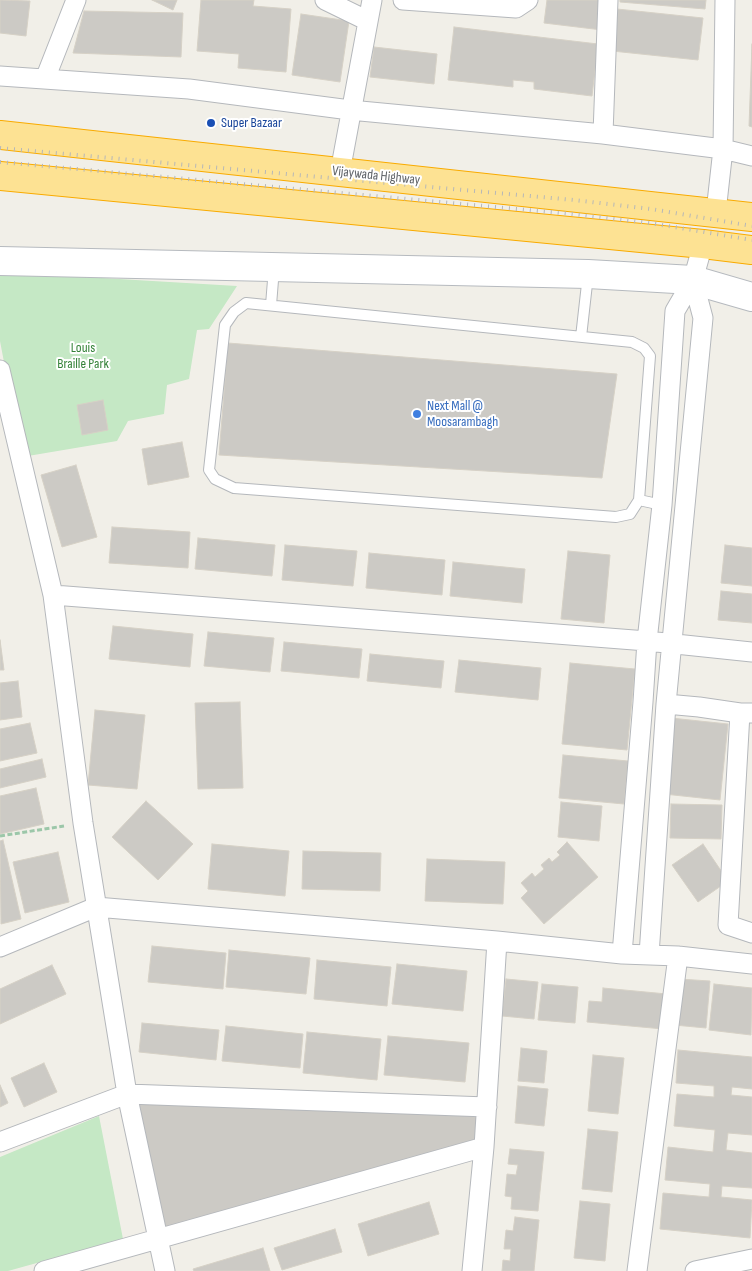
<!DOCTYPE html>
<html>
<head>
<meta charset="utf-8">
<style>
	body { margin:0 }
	canvas { display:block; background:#f1efe8 }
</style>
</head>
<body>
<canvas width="752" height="1271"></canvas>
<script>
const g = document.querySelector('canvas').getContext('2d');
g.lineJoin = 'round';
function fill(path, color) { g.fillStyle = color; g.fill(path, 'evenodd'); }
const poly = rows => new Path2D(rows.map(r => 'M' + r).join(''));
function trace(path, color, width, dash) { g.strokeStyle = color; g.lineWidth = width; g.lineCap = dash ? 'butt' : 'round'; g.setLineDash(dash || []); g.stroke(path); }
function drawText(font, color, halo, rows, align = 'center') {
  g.font = font + ' "Sofia Sans Condensed",sans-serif'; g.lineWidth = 4; g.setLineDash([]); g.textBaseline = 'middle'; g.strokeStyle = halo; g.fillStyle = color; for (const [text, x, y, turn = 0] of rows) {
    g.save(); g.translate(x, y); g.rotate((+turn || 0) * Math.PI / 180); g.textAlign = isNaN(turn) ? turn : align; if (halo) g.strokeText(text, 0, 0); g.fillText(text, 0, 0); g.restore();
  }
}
const green = poly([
	[0,274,85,277,237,286,209,329,197,330,189,379,167,385,164,414,128,421,117,441,22,457,0,341],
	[99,1116,123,1239,8,1271,0,1271,0,1157]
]);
const building = poly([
	[0,0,30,1,26,36,0,33,0,0],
	[152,0,177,0,173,10,152,0],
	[201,0,254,0,253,6,291,9,286,72,238,68,239,54,197,51,201,0],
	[547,0,605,0,602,30,544,23,547,0],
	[620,0,706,0,705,9,620,2,620,0],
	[617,9,703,18,698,60,612,51,617,9],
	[84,11,183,13,181,57,73,53,84,11],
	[301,14,349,21,340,82,292,75,301,14],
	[454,27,598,44,592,96,534,89,534,82,513,80,513,87,448,80,454,27],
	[752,44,752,127,749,126,752,44],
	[374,47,437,54,434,84,370,77,374,47],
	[228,343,617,374,602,478,219,455,228,343],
	[103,400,108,430,82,435,77,405,103,400],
	[182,442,189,477,148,485,142,449,182,442],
	[76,465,97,537,62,547,41,475,76,465],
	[112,527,190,532,188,568,109,563,112,527],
	[198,538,275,545,272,576,195,569,198,538],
	[285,545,357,551,353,586,282,580,285,545],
	[725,545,752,548,752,586,721,583,725,545],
	[568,551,610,555,604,623,561,619,568,551],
	[369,553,445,560,442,595,366,588,369,553],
	[453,562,525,569,522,603,450,596,453,562],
	[721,591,752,594,752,623,718,620,721,591],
	[113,626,193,634,190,667,109,659,113,626],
	[208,632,274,638,270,672,204,666,208,632],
	[0,640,4,670,0,670,0,640],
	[284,642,362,649,359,678,281,671,284,642],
	[370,654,444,661,441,688,367,681,370,654],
	[459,660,541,668,538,700,455,692,459,660],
	[570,663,635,669,627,750,562,744,570,663],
	[18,681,22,717,0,720,0,683,18,681],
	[240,702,243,788,198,789,195,703,240,702],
	[95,710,145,715,137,789,88,785,95,710],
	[671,718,728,724,720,800,664,794,671,718],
	[30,723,37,753,0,761,0,729,30,723],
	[563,755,628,761,624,804,559,798,563,755],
	[42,759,46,777,0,788,0,769,42,759],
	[36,788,44,824,0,834,0,796,36,788],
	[146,801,193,844,158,880,112,837,146,801],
	[561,802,602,806,599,841,558,837,561,802],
	[671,804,722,805,721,839,670,838,671,804],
	[3,840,21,919,1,924,0,841,3,840],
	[567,842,598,877,544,924,521,898,528,891,521,883,532,873,535,877,544,869,541,865,549,858,552,862,560,855,557,852,567,842],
	[212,844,289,851,285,896,208,889,212,844],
	[703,844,728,881,698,902,672,865,703,844],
	[303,851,381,853,380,891,302,889,303,851],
	[58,852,69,902,25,913,13,862,58,852],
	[427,859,505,862,503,904,425,901,427,859],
	[152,946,226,953,223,989,148,982,152,946],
	[229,950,310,958,306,994,226,987,229,950],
	[317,960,391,967,387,1006,314,999,317,960],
	[397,964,467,971,463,1011,392,1004,397,964],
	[52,965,66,994,0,1024,0,989,52,965],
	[506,979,538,982,534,1019,502,1016,506,979],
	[679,979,710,981,706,1028,674,1025,679,979],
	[542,984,578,987,575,1023,538,1020,542,984],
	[714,984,752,988,751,1035,709,1030,714,984],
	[603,988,667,994,663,1029,587,1022,589,1001,602,1002,603,988],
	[142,1023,219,1030,216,1060,139,1052,142,1023],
	[226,1026,303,1034,300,1068,222,1061,226,1026],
	[307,1032,381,1039,377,1080,303,1073,307,1032],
	[388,1036,469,1043,465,1082,384,1075,388,1036],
	[521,1048,547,1051,544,1083,518,1081,521,1048],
	[678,1050,752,1057,752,1089,732,1087,731,1095,752,1097,752,1135,728,1133,726,1150,752,1153,752,1188,722,1186,721,1197,752,1200,750,1238,660,1229,663,1193,709,1197,710,1184,665,1180,668,1147,713,1152,715,1130,674,1126,677,1094,714,1097,714,1086,676,1083,678,1050],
	[593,1055,624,1058,618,1114,588,1111,593,1055],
	[44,1063,57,1092,24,1107,11,1078,44,1063],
	[0,1085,8,1103,0,1107,0,1085],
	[518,1086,548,1089,544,1126,515,1123,518,1086],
	[133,1102,479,1111,477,1145,163,1230,133,1102],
	[588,1129,618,1132,612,1192,582,1189,588,1129],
	[510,1149,544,1152,538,1211,511,1209,512,1197,505,1196,507,1174,516,1175,518,1165,508,1164,510,1149],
	[580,1201,610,1204,605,1261,574,1258,580,1201],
	[429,1202,439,1234,368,1256,358,1224,429,1202],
	[515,1217,539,1220,534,1271,502,1271,503,1260,510,1261,511,1249,504,1249,506,1230,513,1231,515,1217],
	[335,1229,342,1252,282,1270,274,1248,335,1229],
	[263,1248,270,1271,194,1271,193,1269,263,1248]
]);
const path = poly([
	[0,836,64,826]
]);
const lane = poly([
	[271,305,274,268],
	[581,337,588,275],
	[639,500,630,514,616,517,234,488,215,479,209,470,225,325,234,312,246,303,632,342,644,348,650,356,639,500,662,505]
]);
const street = poly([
	[325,0,368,21],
	[403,0,516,8,528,0],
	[0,76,189,89,350,110,603,134,723,149,752,156],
	[45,79,76,0],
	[603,134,608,0],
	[340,172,372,0],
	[716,212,723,149,725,0],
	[0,370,53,595,83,823,127,1094,165,1271],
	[53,595,647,641,752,652],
	[666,704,699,707,740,713,752,713],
	[740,713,728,925,752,933],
	[0,947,96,907,497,941,622,954,678,956,752,964],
	[622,954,643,702,647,641,662,505,675,311,693,280,703,244],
	[649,955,666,704,703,318,693,280],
	[0,1142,127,1094,487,1107],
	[44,1271,484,1147],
	[472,1271,484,1147,497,941],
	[637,1271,678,956],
	[695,1271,752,1259]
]);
const secondary = poly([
	[0,261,588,274,693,280,752,297]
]);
const highway = poly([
	[0,135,752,217],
	[0,176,703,244,752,250]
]);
const rail = poly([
	[0,148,574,200,651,209,752,226],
	[0,162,572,214,650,223,752,240]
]);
const markers = [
	[211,123,5,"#1a4fb4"],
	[417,414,5,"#3f7fe0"]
];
const transitNames = [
	["Super Bazaar",221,123]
];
const streetNames = [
	["Vijaywada Highway",376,176,6]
];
const parkNames = [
	["Louis",83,348],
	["Braille Park",83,364]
];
const shopNames = [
	["Next Mall @",427,406],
	["Moosarambagh",427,422]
];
fill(green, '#c5e8c5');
fill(building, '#cccac5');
trace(building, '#d6d1c6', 1);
trace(lane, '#b5b8bc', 12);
trace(street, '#b5b8bc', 21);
trace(secondary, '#b6babf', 30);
trace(highway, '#f9ab00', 30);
trace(path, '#9cc7a9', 3, [5, 2.5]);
trace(lane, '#fff', 10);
trace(street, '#fff', 19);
trace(secondary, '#fff', 28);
trace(highway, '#fde293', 28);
trace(rail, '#b6b7b8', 4, [1, 6]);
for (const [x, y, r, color] of markers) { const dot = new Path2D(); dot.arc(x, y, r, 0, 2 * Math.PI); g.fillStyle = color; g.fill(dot); trace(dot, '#fff', 2); }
drawText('14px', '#164399', '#fff', transitNames, 'left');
drawText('14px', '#5f6368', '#fff', streetNames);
drawText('14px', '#348238', '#fff', parkNames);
drawText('14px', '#366cbe', '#fff', shopNames, 'left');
</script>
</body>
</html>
